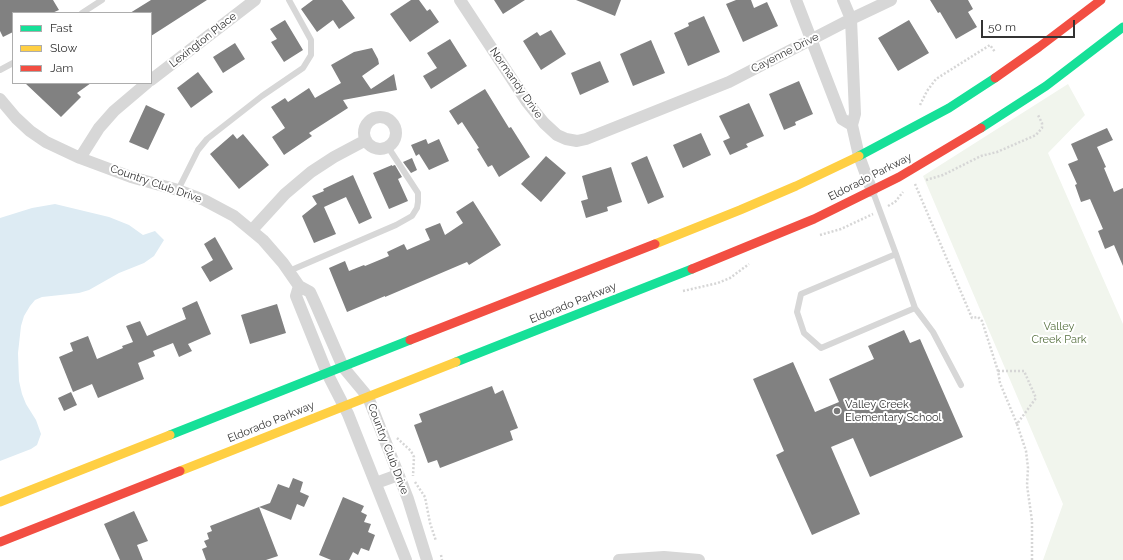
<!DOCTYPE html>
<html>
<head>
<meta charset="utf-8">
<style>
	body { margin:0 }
	#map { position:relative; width:1123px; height:560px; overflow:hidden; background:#fff; font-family:Raleway,sans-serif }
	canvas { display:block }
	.legend { position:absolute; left:12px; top:12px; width:140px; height:72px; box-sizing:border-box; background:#fff; border:1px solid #adadad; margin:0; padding:5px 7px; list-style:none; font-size:12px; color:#333 }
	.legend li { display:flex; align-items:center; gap:8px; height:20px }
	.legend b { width:20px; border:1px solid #adadad }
	.scale { position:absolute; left:981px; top:20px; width:94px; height:18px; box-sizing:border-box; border:2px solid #333; border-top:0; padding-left:5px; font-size:12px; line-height:14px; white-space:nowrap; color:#333; -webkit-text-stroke:3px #fff; paint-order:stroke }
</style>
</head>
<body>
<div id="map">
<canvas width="1123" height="560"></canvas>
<ul class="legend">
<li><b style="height:5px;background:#16e098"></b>Fast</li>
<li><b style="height:5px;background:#ffcf43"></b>Slow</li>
<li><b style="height:5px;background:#f24e42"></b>Jam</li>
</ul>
<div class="scale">50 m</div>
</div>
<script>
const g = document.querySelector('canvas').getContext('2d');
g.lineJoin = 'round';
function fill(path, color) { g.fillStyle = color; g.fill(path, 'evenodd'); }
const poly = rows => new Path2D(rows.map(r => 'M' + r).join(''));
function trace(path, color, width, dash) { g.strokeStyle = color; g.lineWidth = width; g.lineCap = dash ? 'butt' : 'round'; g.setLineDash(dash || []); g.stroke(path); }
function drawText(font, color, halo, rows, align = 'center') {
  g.font = font + ' Raleway,sans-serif'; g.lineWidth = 4; g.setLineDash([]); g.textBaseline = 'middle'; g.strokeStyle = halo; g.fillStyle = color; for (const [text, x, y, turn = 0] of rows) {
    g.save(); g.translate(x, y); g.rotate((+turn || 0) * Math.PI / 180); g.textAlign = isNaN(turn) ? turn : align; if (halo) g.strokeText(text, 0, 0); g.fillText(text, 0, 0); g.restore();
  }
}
const green = poly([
	[1068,84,1085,115,1048,153,1123,324,1123,560,1043,560,1063,504,923,176]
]);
const water = poly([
	[55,204,109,217,129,225,143,235,155,231,164,240,154,256,144,263,119,273,89,290,79,293,42,297,35,300,30,306,24,316,21,326,18,353,19,381,22,394,26,404,36,420,41,434,37,445,31,449,0,461,0,218,32,208]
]);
const building = poly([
	[0,0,53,0,59,10,52,13,13,13,13,32,3,37,0,31],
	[151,0,207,0,151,36,151,13,130,13],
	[313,0,342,0,355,18,339,29,333,20,317,32,301,9],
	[411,0,419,0,427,11,430,9,439,22,410,42,390,14],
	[494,0,525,0,503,14],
	[576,0,621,0,615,16],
	[736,0,751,0,754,8,767,2,778,26,743,42,726,4],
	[930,0,968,0,973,9,968,12,977,27,956,39,940,12,938,13],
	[704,16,720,52,688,66,674,33,689,26,688,23],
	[285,20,303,50,284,62,271,42,277,39,270,29],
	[909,20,929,53,898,71,878,38],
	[551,30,566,54,541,70,523,41,537,32,540,36],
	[450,39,467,66,431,89,423,76,437,68,427,53],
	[651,40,665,73,633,86,620,54],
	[235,43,245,59,223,73,213,57],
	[372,48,378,59,379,64,362,76,371,89,394,74,397,90,343,100,348,108,309,133,312,136,284,155,272,137,285,128,271,107,285,98,288,102,309,88,315,98,341,83,331,65,354,52],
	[600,61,609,82,580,95,571,73],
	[198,72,213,92,191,108,177,88],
	[799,81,813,114,795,122,796,125,784,130,769,94],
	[25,83,91,83,77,93,81,97,61,117],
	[485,89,509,128,511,127,530,157,499,177,492,165,488,167,477,149,479,148,462,122,458,125,449,111],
	[749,103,764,136,746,144,748,147,730,155,723,141,730,138,719,116],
	[146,105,165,114,148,150,129,142],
	[1107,128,1113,140,1097,147,1106,167,1104,168,1114,192,1123,188,1123,266,1114,245,1105,249,1098,231,1103,229,1090,199,1081,202,1075,185,1077,184,1068,164,1078,160,1071,144],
	[701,133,711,155,683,168,673,145],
	[233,134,237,139,243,134,269,165,239,189,210,154],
	[426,139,428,144,439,139,449,161,429,170,419,154,416,156,411,145],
	[546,156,566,173,541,202,521,184],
	[647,156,664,197,648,204,631,163],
	[412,158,417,170,411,173,403,162],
	[392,165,392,166,395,165,402,177,398,179,408,201,389,209,373,173],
	[611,167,622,202,607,207,608,211,586,218,581,201,588,199,582,176],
	[353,175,372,218,359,224,346,197,324,207,336,234,314,243,302,216,317,204,312,196,324,191,323,189],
	[473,201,501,245,469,265,467,262,385,297,385,296,347,312,329,268,345,261,349,271,364,265,365,266,389,256,387,252,404,244,407,250,430,240,425,229,440,223,445,235,463,223,456,212],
	[215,237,233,269,210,282,201,267,213,260,204,244],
	[197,301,211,334,188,344,192,351,179,357,173,343,153,351,155,356,138,363,144,379,98,398,92,384,73,392,59,357,73,351,70,343,88,336,97,359,123,348,122,346,133,342,126,326,140,321,147,336,186,319,182,308],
	[277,304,286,333,250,344,241,315],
	[904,330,910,343,920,339,963,437,870,477,853,438,831,447,860,514,812,535,776,455,784,451,753,379,793,362,815,412,839,402,829,379,874,359,868,346],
	[492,386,495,394,503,390,518,428,510,431,513,440,440,468,437,460,428,463,414,425,422,422,419,414],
	[71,392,77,405,64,411,58,398],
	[293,478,303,482,300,492,309,496,304,507,297,504,291,520,259,507,270,503,278,484,289,488],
	[343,497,364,506,361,512,367,515,364,522,371,524,368,532,375,535,369,551,361,548,358,555,353,552,349,560,331,560,319,555],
	[259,507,278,556,266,560,206,560,202,549,207,547,204,541,209,539,207,533,212,531,210,526],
	[134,511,148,541,137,545,143,560,120,560,104,524]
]);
const path = poly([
	[920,105,927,91,936,79,990,45,995,52],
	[926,180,943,175,981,156,997,152,1036,135,1042,128,1042,123,1038,115],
	[915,184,972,318,978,317,982,321,998,371],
	[888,206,895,202,903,192],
	[820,235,841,229,873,214],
	[683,291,718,283,730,278,749,264],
	[998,371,1024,371,1036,398,1017,424,1000,383,998,371],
	[1017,424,1026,451,1028,468,1027,485,1032,521,1032,560],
	[397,438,411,451,414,457,413,476],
	[415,482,425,497,430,523,436,541],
	[441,555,442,560]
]);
const lane = poly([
	[82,13,102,0],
	[0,70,13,63],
	[178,190,198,150,207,139,262,96,303,68,311,55,311,40,289,0],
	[873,192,880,211,896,254,915,308,821,348,804,333,797,312,801,294,896,254],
	[289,271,396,225,412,216,417,208,418,202,418,193,388,147],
	[915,308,933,332,961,385]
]);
const street = poly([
	[460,0,527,102,544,123,557,135,566,139,577,141,586,139,729,82,851,19,891,0],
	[796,0,842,119,852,125],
	[843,0,851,19,855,114,852,125,859,156,872,191],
	[151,80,255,0],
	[0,99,16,118,30,131,46,142,80,158,131,177,178,190,204,200,234,216,263,240,283,263,299,286,310,292,316,305,343,367,368,397,408,499,427,560],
	'364 133a16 16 0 1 1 32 0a16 16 0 1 1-32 0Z',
	[80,158,99,128,114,111,147,83],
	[252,230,285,194,311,172,334,157,366,140],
	[299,286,296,296,327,373,348,414,406,560],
	[376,483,398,475],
	[619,560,664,557,699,560]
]);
const fast = poly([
	[981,128,1046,86,1123,27],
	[859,156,949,108,995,78],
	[456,362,692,269],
	[170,435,410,340]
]);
const slow = poly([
	[655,244,740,210,796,186,859,156],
	[180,471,456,362],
	[0,502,170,435]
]);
const jam = poly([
	[995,78,1039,47,1101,0],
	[692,269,814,219,899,177,981,128],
	[410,340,655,244],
	[0,542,180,471]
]);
const markers = [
	[837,411,4,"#7a7a7a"]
];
const streetNames = [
	["Lexington Place",203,40,-38],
	["Cayenne Drive",785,53,-27],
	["Normandy Drive",516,83,55],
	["Eldorado Parkway",870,177,-27],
	["Country Club Drive",156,184,19],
	["Eldorado Parkway",573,303,-22],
	["Eldorado Parkway",271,422,-22],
	["Country Club Drive",388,449,69]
];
const parkNames = [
	["Valley",1059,327],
	["Creek Park",1059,340]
];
const poiNames = [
	["Valley Creek",845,405],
	["Elementary School",845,418]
];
fill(green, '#f1f5ed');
fill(water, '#ddebf3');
fill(building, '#818181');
trace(path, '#d6d6d6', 2.5, [2, 2]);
trace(lane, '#d7d7d7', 6);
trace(street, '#d7d7d7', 12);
trace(fast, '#16e098', 9);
trace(slow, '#ffcf43', 9);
trace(jam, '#f24e42', 9);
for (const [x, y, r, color] of markers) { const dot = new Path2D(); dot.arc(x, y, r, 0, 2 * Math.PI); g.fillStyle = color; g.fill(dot); trace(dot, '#fff', 1.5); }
drawText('11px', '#333', '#fff', streetNames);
drawText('11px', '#56703f', '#fff', parkNames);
drawText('11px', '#333', '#fff', poiNames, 'left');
</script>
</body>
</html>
